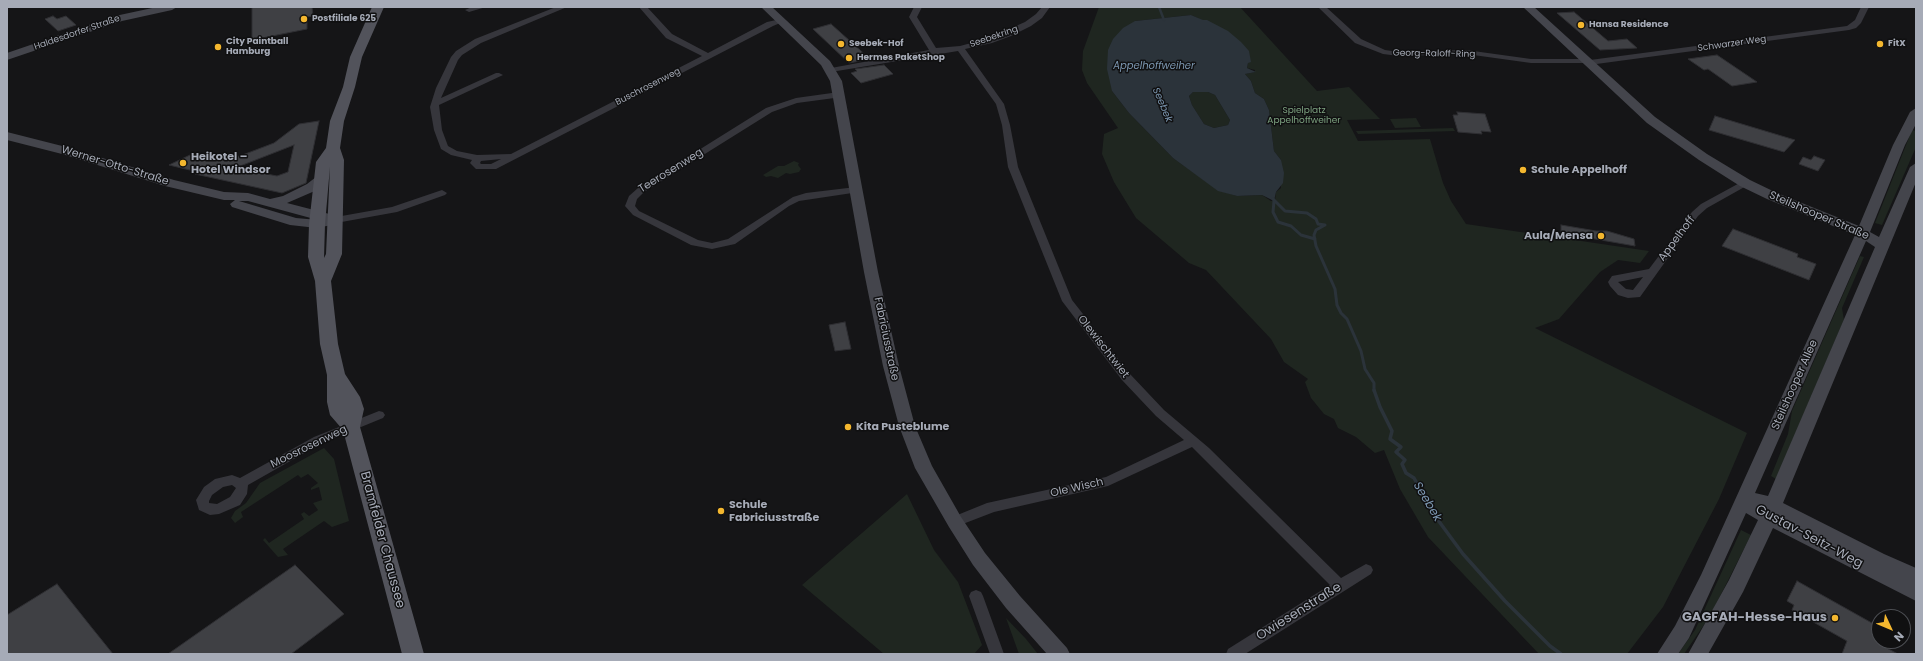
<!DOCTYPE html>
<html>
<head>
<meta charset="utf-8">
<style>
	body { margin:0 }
	#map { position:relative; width:1923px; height:661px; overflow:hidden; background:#151517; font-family:Poppins,sans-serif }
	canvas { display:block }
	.frame { position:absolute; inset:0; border:8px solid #a6abb7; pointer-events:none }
	.north { position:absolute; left:1871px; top:609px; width:40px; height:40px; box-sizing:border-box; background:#101011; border:1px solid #4c4e53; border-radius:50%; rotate:134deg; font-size:11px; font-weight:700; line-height:16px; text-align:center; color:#a6abb7 }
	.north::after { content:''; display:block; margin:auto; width:14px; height:18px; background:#f4b72f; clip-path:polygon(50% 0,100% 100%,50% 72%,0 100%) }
</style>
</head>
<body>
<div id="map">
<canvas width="1923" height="661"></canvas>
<div class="frame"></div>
<div class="north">N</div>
</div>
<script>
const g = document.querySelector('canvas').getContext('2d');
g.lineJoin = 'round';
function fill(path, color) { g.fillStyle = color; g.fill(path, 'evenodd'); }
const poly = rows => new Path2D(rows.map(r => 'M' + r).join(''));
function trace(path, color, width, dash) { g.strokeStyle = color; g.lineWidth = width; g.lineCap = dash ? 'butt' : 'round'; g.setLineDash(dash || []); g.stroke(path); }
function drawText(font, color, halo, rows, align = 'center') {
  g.font = font + ' Poppins,sans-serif'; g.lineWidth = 3; g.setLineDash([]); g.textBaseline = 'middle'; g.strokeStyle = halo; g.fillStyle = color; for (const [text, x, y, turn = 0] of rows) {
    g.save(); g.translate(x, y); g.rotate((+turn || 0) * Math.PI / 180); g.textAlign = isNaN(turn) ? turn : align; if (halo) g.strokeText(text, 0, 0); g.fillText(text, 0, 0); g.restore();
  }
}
const green = poly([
	[1099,7,1240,7,1317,91,1349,87,1380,119,1347,120,1358,141,1430,139,1443,183,1451,201,1466,224,1649,251,1640,263,1618,260,1600,272,1559,319,1535,328,1747,433,1719,499,1663,607,1627,654,1539,654,1428,537,1400,489,1384,450,1375,453,1356,437,1338,428,1334,419,1324,414,1311,398,1305,382,1308,379,1284,362,1271,339,1206,270,1189,263,1136,218,1114,182,1102,154,1104,134,1118,128,1087,83,1082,70,1083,51],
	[1191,15,1204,21,1248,63,1247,68,1255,70,1255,72,1245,74,1251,81,1255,93,1264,99,1269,110,1274,151,1281,160,1281,188,1276,192,1275,200,1271,201,1262,195,1237,196,1218,190,1173,158,1129,113,1112,91,1135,21],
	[1193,92,1208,92,1215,95,1230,120,1228,125,1214,128,1204,124,1192,105,1189,96],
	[1416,118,1421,127,1395,128,1390,119],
	[1453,128,1455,131,1358,134,1356,131],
	[1912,130,1916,131,1916,147,1882,225,1875,223],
	[794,161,799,163,798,165,801,169,799,172,790,174,786,173,778,178,771,176,766,177,763,175,778,166,784,166],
	[1860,256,1864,257,1842,308,1844,320,1776,479,1771,476,1788,434,1792,411],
	[324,448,334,459,349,521,332,527,324,521,283,549,288,555,278,557,263,540,265,538,269,543,304,519,301,514,304,512,309,516,318,510,313,503,322,500,319,487,311,490,311,488,318,483,308,474,301,478,298,475,241,512,243,517,235,523,231,518,235,511,246,503,260,483],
	[907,494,934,550,958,582,982,645,974,654,884,654,802,585],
	[1741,530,1751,535,1710,616,1684,654,1678,654,1695,630],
	[1006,618,1026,639,1038,654,1019,654]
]);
const water = poly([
	[1191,15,1203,20,1207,20,1228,31,1241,42,1249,51,1251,62,1248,63,1247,68,1256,72,1245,74,1251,81,1255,93,1264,99,1269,110,1274,151,1281,160,1284,173,1283,183,1276,192,1274,201,1262,195,1237,196,1218,191,1173,158,1129,113,1112,91,1107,69,1108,50,1113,39,1123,28,1135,21],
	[1193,92,1208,92,1215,95,1230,120,1228,125,1214,128,1204,124,1192,105,1189,96]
]);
const streamFar2 = poly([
	[1159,7,1164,20]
]);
const streamFar1 = poly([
	[1273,199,1285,211,1307,213,1316,219,1318,224,1325,225,1316,230,1314,235,1316,246,1335,289,1337,305,1341,313,1347,319,1361,351,1365,369,1374,383,1374,391],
	[1274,201,1273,212,1278,222,1291,226,1301,235,1315,239]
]);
const stream = poly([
	[1374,390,1380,407,1392,431,1390,439,1401,447,1396,452,1405,460,1402,464,1406,473,1414,478,1435,516,1463,554,1505,601,1550,646,1561,654]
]);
const building = poly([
	[252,7,312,7,313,16,307,17,307,29,252,40,252,7],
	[1574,12,1608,41,1627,39,1637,48,1600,50,1557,13,1574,12],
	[53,16,57,19,66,16,76,25,58,31,45,19,53,16],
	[831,24,870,59,849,63,813,29,831,24],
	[1717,55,1757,82,1732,86,1708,69,1704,70,1688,59,1717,55],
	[884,65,893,74,861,83,851,73,857,71,855,69,884,65],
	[1457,112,1485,114,1491,132,1481,131,1482,134,1458,132,1453,115,1458,115,1457,112],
	[1715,116,1795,140,1784,152,1709,130,1715,116],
	[319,121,306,183,282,193,195,174,198,172,169,165,190,155,197,157,200,155,217,159,240,156,274,143,299,124,319,121],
	[294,145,288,172,277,176,235,168,294,145],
	[1814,156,1825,160,1818,171,1799,164,1803,157,1811,160,1814,156],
	[1561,225,1596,231,1607,231,1634,239,1635,246,1561,233,1561,225],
	[1733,229,1798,254,1797,257,1816,264,1809,280,1722,246,1733,229],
	[845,322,851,349,835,351,829,325,845,322],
	[295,565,344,614,291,654,168,654,295,565],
	[1797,581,1879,627,1879,644,1898,654,1842,654,1847,641,1792,610,1794,605,1787,601,1797,581],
	[57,584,92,628,113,654,7,654,7,615,57,584]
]);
const street = poly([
	[472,7,486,7,469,12,465,10,472,7],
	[556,7,567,7,481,43,462,55,458,60,441,98,496,73,499,73,503,75,439,105,442,130,448,146,457,151,477,155,511,154,702,56,666,38,639,7,647,7,672,34,708,53,767,22,781,19,785,21,773,26,496,169,476,169,470,163,472,160,451,155,441,149,434,130,430,107,436,88,451,57,456,51,475,39,556,7],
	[501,159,491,164,481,164,480,163,481,161,501,159],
	[914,7,922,7,917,17,936,48,960,46,986,39,1025,22,1036,14,1042,7,1050,7,1042,18,1031,26,1011,36,992,43,965,49,1004,104,1010,125,1018,167,1072,300,1130,374,1164,410,1209,448,1341,578,1366,564,1371,566,1373,570,1371,574,1245,654,1226,654,1228,649,1330,585,1192,447,1108,486,994,512,955,527,950,526,948,522,950,518,987,503,1106,477,1184,440,1156,416,1122,380,1062,301,1008,167,1002,125,996,104,958,51,831,72,827,70,831,68,929,50,909,17,914,7],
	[1318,7,1326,7,1361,39,1385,50,1399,52,1466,50,1531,59,1586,59,1590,60,1847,26,1855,20,1861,7,1869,7,1861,23,1856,28,1849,30,1589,65,1585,63,1531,63,1466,54,1399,56,1383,54,1355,43,1318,7],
	[839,92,842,93,842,97,797,103,772,112,644,192,637,199,635,206,639,211,698,240,712,243,728,239,793,197,806,193,856,187,859,188,861,190,859,192,799,201,789,206,735,244,712,249,691,245,633,215,625,206,629,196,638,188,766,108,796,98,839,92],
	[1745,180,1750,183,1748,185,1707,208,1698,216,1640,297,1628,298,1618,295,1610,286,1608,282,1612,276,1649,269,1692,212,1701,204,1745,180],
	[1643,277,1633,290,1626,289,1618,282,1643,277],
	[442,190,447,193,445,195,397,212,336,223,331,220,336,217,392,207,442,190],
	[379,411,383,412,385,415,383,418,322,443,248,485,247,494,240,505,219,514,210,515,199,510,196,500,204,487,215,479,232,475,240,478,314,437,379,411],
	[232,485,236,488,230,497,217,504,209,503,209,501,212,495,223,487,232,485],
	[976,590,981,592,983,596,1004,654,990,654,969,596,971,592,976,590]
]);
const secondary = poly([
	[157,7,177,7,172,10,122,21,7,60,7,53,115,16,157,7],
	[761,7,772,7,830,61,842,81,878,272,899,366,915,426,932,466,961,517,985,553,1020,596,1067,648,1070,654,1047,654,1006,608,973,565,949,527,915,468,899,426,883,366,864,272,830,81,821,65,761,7],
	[1523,7,1534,7,1655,117,1707,154,1750,180,1777,193,1859,226,1893,145,1910,112,1916,108,1916,124,1905,145,1870,232,1879,237,1910,167,1916,163,1916,182,1783,503,1884,554,1916,568,1916,601,1773,528,1743,592,1708,654,1688,654,1729,580,1758,520,1746,513,1689,638,1678,654,1657,654,1675,626,1701,575,1855,235,1767,199,1740,186,1699,160,1647,123,1523,7],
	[1866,241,1875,247,1768,496,1755,493,1866,241],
	[7,132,70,148,174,180,224,192,248,193,270,199,283,196,307,184,316,177,326,177,327,180,326,183,317,190,287,203,341,217,343,220,341,223,317,228,290,225,232,207,230,204,235,200,224,200,165,186,62,154,7,140,7,132],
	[239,201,248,201,318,220,296,218,239,201]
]);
const primary = poly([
	[372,7,384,7,362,57,355,87,344,121,340,148,344,160,342,254,331,281,338,344,345,374,360,397,364,409,360,427,424,654,402,654,343,430,330,415,327,402,327,375,320,344,315,281,308,257,309,224,316,162,326,148,330,121,343,87,350,57,372,7],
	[330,167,326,254,324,258,325,224,330,167]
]);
const markers = [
	[304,19,4,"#f4b72f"],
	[1581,25,4,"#f4b72f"],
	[841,44,4,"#f4b72f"],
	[1880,44,4,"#f4b72f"],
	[218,47,4,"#f4b72f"],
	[849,58,4,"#f4b72f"],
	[183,163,4,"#f4b72f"],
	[1523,170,4,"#f4b72f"],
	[1601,236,4,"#f4b72f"],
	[848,427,4,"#f4b72f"],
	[721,511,4,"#f4b72f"],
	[1835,618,4,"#f4b72f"]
];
const farPoinames = [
	["Postfiliale 625",312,19],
	["Hansa Residence",1589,25],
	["City Paintball",226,42],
	["Hamburg",226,52],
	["Seebek-Hof",849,44],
	["FitX",1888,44],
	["Hermes PaketShop",857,58]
];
const farStreetnames = [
	["Haldesdorfer Straße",77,33,-19],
	["Seebekring",994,37,-19],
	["Schwarzer Weg",1732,44,-8],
	["Georg-Raloff-Ring",1434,54,1],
	["Buschrosenweg",648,87,-27]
];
const farParknames = [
	["Spielplatz",1304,111],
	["Appelhoffweiher",1304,121]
];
const farWaternames = [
	["Appelhoffweiher",1154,66],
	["Seebek",1162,105,67]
];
const poiNames = [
	["Heikotel –",191,157],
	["Hotel Windsor",191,170],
	["Schule Appelhoff",1531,170],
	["Aula/Mensa",1593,236,"right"],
	["Kita Pusteblume",856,427],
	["Schule",729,505],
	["Fabriciusstraße",729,518]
];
const streetNames = [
	["Werner-Otto-Straße",115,166,17],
	["Teerosenweg",671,171,-32],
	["Steilshooper Straße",1819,216,23],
	["Appelhoff",1677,239,-53],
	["Fabriciusstraße",886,339,78],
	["Olewischtwiet",1103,347,52],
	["Steilshooper Allee",1795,385,-66],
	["Moosrosenweg",309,447,-26],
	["Ole Wisch",1077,488,-13]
];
const waterNames = [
	["Seebek",1427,502,59]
];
const nearStreetnames = [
	["Gustav-Seitz-Weg",1809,537,28],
	["Bramfelder Chaussee",382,540,75],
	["Owiesenstraße",1299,612,-32]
];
const nearPoinames = [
	["GAGFAH-Hesse-Haus",1827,618]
];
fill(green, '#1f2620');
fill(water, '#2b333a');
trace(streamFar2, '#2b333a', 2.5);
trace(streamFar1, '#2b333a', 3);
trace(stream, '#2b333a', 3.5);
fill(building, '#3f4044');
trace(building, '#2f2f33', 1);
fill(street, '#36363c');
fill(secondary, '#44454c');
fill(primary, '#52535b');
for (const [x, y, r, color] of markers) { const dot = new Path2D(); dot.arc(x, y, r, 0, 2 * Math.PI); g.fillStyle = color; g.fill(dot); trace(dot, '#101011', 1.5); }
drawText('bold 9px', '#a6abb7', '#101011', farPoinames, 'left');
drawText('9px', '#a6abb7', '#101011', farStreetnames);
drawText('9px', '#7da280', '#101011', farParknames);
drawText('italic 10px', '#7d98b2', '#101011', farWaternames);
drawText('bold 11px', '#a6abb7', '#101011', poiNames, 'left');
drawText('11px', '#a6abb7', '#101011', streetNames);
drawText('italic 12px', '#7d98b2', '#101011', waterNames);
drawText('13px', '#a6abb7', '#101011', nearStreetnames);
drawText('bold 13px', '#a6abb7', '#101011', nearPoinames, 'right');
</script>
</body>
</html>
